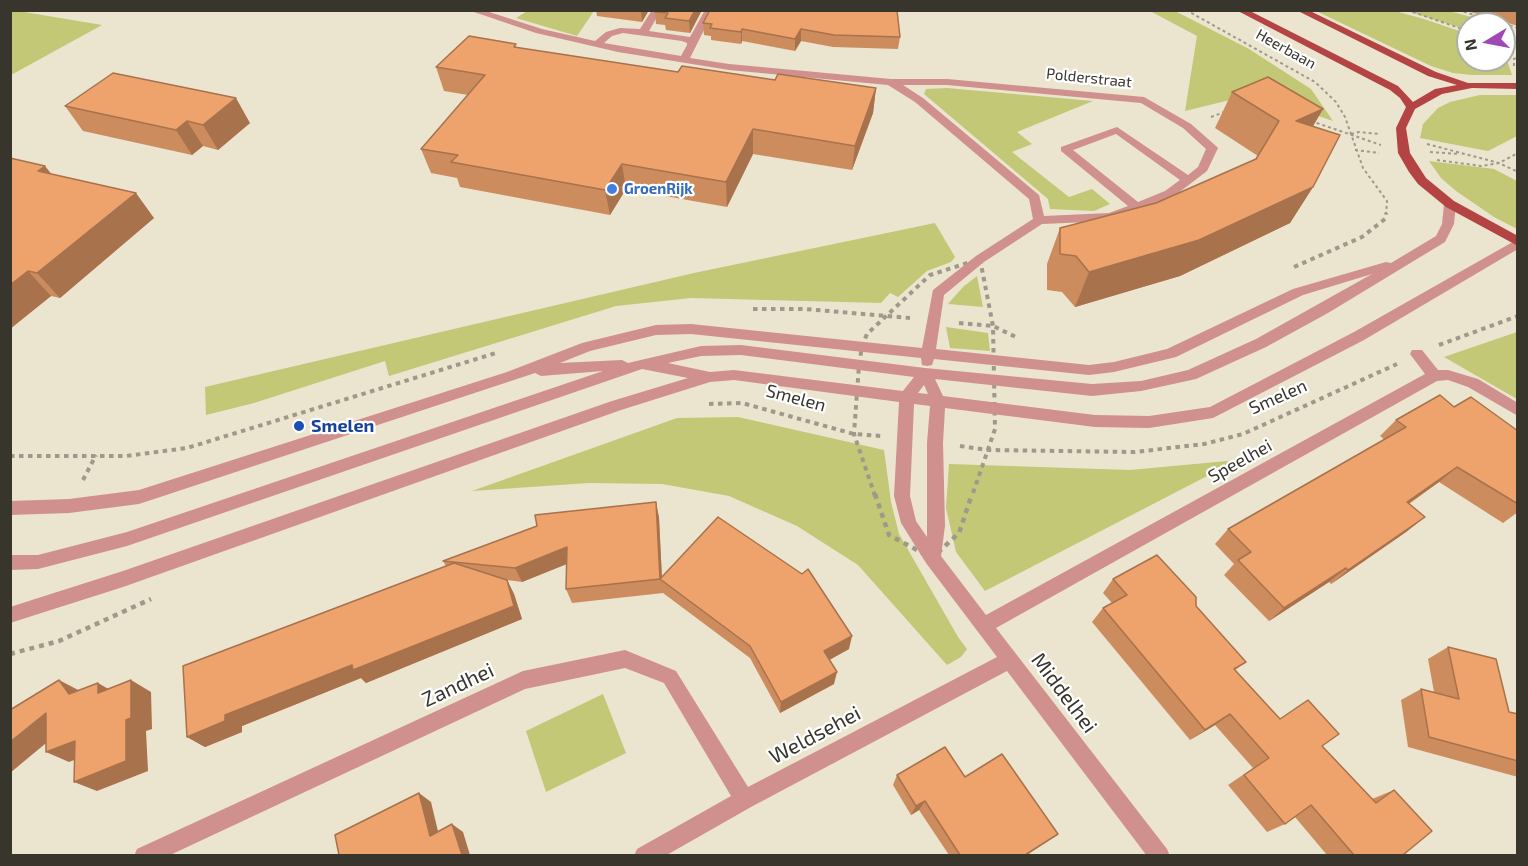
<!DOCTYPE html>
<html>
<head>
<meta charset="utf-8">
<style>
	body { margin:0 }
	#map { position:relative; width:1528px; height:866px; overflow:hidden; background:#ebe4cf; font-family:"Exo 2",sans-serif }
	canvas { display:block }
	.frame { position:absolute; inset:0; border:12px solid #38352d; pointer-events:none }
	.north { position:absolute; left:1456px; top:12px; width:60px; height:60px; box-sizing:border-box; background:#fff; border:2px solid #afaeab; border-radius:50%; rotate:260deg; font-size:16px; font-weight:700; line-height:24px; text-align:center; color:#38352d }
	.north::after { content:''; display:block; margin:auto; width:21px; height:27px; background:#9f48b6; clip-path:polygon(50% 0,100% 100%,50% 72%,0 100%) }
</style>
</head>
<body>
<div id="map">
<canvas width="1528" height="866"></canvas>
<div class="frame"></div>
<div class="north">N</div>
</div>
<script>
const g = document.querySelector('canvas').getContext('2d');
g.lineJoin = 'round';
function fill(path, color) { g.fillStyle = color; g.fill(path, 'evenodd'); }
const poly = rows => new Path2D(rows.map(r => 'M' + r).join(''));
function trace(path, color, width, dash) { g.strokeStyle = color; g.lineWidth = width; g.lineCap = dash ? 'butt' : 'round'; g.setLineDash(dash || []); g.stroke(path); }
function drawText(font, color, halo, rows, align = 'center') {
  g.font = font + ' "Exo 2",sans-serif'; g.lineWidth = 4.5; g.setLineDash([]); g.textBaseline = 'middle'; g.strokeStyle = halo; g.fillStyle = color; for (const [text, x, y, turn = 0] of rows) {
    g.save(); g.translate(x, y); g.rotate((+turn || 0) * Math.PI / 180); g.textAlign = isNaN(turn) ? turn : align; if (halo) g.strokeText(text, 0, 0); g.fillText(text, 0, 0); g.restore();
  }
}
const green = poly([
	[11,10,18,11,102,25,11,75],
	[529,10,594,10,594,11,577,36,516,18],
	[1150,11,1175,11,1249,49,1311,89,1333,121,1289,106,1238,98,1185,111,1197,36],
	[1316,11,1395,11,1424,19,1468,34,1468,60,1504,60,1504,52,1512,75,1472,75,1453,73,1431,66],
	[1407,11,1449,11,1497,24,1468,24,1468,30],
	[947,88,1093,101,1017,132,1032,144,1012,152,1069,197,1092,189,1110,204,1094,211,1050,209,1048,199,924,94,926,89],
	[1480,95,1517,95,1517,136,1488,151,1420,138,1423,124,1438,108,1450,102],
	[1429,161,1494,169,1517,181,1517,229,1494,217,1456,191,1441,178],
	[935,223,955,257,951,262,927,271,898,297,890,293,881,303,691,298,616,306,389,376,385,361,254,403,206,415,205,387,694,273],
	[977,276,983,307,948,304,963,287],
	[946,327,988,333,990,351,950,348],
	[1517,332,1517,399,1444,357],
	[738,417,884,450,891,502,899,534,958,637,967,649,961,657,947,665,858,565,797,526,729,496,662,484,589,483,472,491,677,418],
	[1238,460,985,591,956,552,946,508,949,464,1130,470],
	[603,694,626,753,546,792,526,731]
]);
const pathFar2 = poly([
	[1186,10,1315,82,1336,102,1345,117,1363,168,1387,201,1386,214],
	[1407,10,1468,31],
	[1458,10,1518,28],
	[1504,44,1518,48],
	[1514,66,1514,59,1518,57],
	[1211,117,1227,111],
	[1311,121,1381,145],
	[1351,134,1359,132,1379,134],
	[1427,144,1499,163,1518,172],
	[1355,150,1379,153],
	[1430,152,1459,154],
	[1437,160,1481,166,1499,163,1518,153]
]);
const pathFar1 = poly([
	[1294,267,1362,237,1385,219,1386,213],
	[753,309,805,309,910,318],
	[959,323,993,326,1018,338],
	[1439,345,1518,316],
	[709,404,742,403,854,434,881,436],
	[960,446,988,450,1135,452,1204,444,1243,434,1397,364],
	[10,456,126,456,187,448,496,353],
	[83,480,96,455],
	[875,496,854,434,859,365,862,346,867,334,930,275,980,259,993,326,995,429,972,496]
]);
const path = poly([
	[875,494,889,535,932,558,959,533,972,494],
	[10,654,59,641,151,599]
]);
const minor = poly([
	[468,10,483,10,542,29,595,41,606,32,620,28,640,29,652,10,661,10,649,31,690,37,705,10,714,10,690,58,729,64,891,79,947,79,1144,97,1191,124,1216,146,1218,148,1207,171,1173,197,1111,221,1042,224,984,262,944,295,936,349,1089,365,1114,362,1167,349,1293,289,1386,262,1391,263,1436,236,1442,224,1444,204,1450,200,1456,204,1454,224,1445,242,1328,313,1266,347,1196,379,1141,391,1092,396,935,379,943,396,1095,415,1149,416,1210,407,1354,332,1518,239,1518,249,1364,340,1213,418,1149,428,1095,427,945,408,943,443,945,526,941,556,986,615,1425,374,1410,354,1412,350,1422,350,1438,370,1448,370,1478,379,1518,403,1518,416,1468,387,1448,380,1437,381,996,628,1167,849,1170,856,1147,856,1007,671,751,807,665,856,634,856,637,849,731,796,664,683,625,668,525,689,168,856,134,856,137,849,523,671,625,650,676,671,748,787,997,657,926,563,901,523,894,496,899,402,734,380,710,382,621,410,123,587,10,623,10,607,123,571,612,401,688,378,642,369,127,546,38,569,10,570,10,555,38,555,127,532,603,371,541,376,535,373,139,504,69,513,10,515,10,501,69,499,139,490,507,372,582,343,656,325,691,324,922,348,933,290,976,256,1033,219,1029,199,915,102,888,85,729,70,618,52,536,33,468,10],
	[623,33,682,41,687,43,687,45,681,56,604,43,612,36,623,33],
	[903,85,947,85,1141,103,1183,128,1206,149,1198,167,1188,175,1117,127,1061,147,1061,151,1128,206,1109,213,1044,216,1039,195,923,98,903,85],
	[1116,134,1180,180,1165,191,1138,202,1073,150,1116,134],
	[1372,274,1256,339,1188,370,1141,381,1092,384,925,368,741,345,701,346,628,363,622,360,560,363,590,351,656,335,691,334,921,358,922,365,927,366,932,365,934,359,1089,375,1114,372,1176,357,1303,295,1372,274],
	[741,355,914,377,903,391,734,370,710,372,668,363,701,356,741,355],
	[924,385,928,394,918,393,924,385],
	[914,404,930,406,927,443,927,537,916,521,910,496,914,404]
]);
const major = poly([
	[1236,10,1248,10,1398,86,1413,102,1435,89,1457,85,1428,76,1296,10,1308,10,1436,72,1468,83,1518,83,1518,89,1472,88,1442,94,1415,109,1406,128,1410,153,1426,178,1454,201,1518,236,1518,246,1446,207,1418,184,1409,172,1398,153,1396,128,1406,107,1400,98,1390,90,1236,10]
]);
const wall = poly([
	[596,10,649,10,642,22,597,16],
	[702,10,690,33,666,30,665,25,656,24,655,12],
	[710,10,900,37,898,49,833,47,801,41,795,51,742,41,741,44,711,40,711,36,704,35,703,23],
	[1464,10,1518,10,1518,26],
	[517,48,678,72,876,88,873,113,852,170,753,154,727,207,626,189,610,215,460,187,457,178,431,173,421,149,468,95,444,91,436,67],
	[1232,92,1323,109,1313,126,1313,187,1290,223,1180,276,1075,307,1062,292,1047,290,1047,264,1060,228,1156,203,1256,159,1258,156,1215,128],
	[65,106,250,123,218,150,203,146,192,155,83,131],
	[10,158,52,174,154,218,60,298,51,296,10,329],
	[1454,407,1518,431,1518,512,1503,523,1439,482,1409,504,1425,517,1406,532,1331,584,1329,582,1269,621,1224,575,1234,564,1215,544,1228,529,1385,440,1380,436,1396,420],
	[656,502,659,518,662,577,849,649,829,660,834,684,780,713,750,658,663,593,663,592,663,593,572,603,566,589,566,564,522,582,507,580,514,594,522,619,366,683,361,678,242,726,242,732,205,747,187,737,446,566,443,561],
	[1113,579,1196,606,1246,662,1235,670,1280,719,1322,746,1372,799,1394,790,1404,855,1327,855,1295,817,1285,824,1267,832,1228,785,1253,768,1215,725,1190,740,1092,622,1103,608,1112,603,1103,593],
	[1448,647,1509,712,1518,714,1518,777,1408,747,1401,700,1421,689,1434,692,1428,659],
	[897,775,965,777,1058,834,1027,855,949,855,919,810,911,815,893,785]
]);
const shadedWall = poly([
	[641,10,649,10,642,22],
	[695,10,702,10,690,33,689,21],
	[742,29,742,41,741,44,741,32],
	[801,29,801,41,795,51,795,39],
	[876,88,873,113,852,170,855,146],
	[236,98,250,123,218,150,203,125],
	[1323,109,1302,145,1296,121],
	[187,121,203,146,192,155,176,130],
	[753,129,753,154,727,207,726,182],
	[622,164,626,189,610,215,605,190],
	[45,166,65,191,38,171],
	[1313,187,1290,223,1180,276,1075,307,1089,272],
	[136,193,154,218,60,298,37,273],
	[28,271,51,296,10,329,10,285],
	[1457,467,1439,482,1389,517,1407,502],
	[656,502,659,518,662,581,660,579,663,593,660,579],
	[1425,517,1406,532,1331,584,1348,570],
	[567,547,572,562,522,582,515,568],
	[1346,568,1329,582,1269,621,1284,608],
	[507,580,514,594,522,619,366,683,361,678,242,726,242,732,205,747,187,737,225,715],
	[852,636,849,649,822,664,824,651],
	[837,672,834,684,780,713,781,702],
	[59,680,82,692,69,694],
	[131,680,151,692,152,729,146,731,148,771,97,791,74,782],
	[98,683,119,695,98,693],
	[46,713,69,724,10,773,10,742],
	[1230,714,1215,725,1190,740,1205,730],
	[75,741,98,751,69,762,46,752],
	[419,793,431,802,441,844,430,836],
	[925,801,919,810,911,815,916,806],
	[452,824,463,832,470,855,462,855]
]);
const building = poly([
	[655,10,695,10,689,21,665,18,668,13,655,12,655,10],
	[710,10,897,10,900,37,834,35,801,29,795,39,742,29,741,32,710,28,712,24,703,23,710,10],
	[469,36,516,44,514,47,678,72,682,66,775,80,778,74,876,88,855,146,753,129,726,182,622,164,605,190,451,162,458,155,421,149,485,75,436,67,469,36],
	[113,73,236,98,203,125,187,121,176,130,65,106,113,73],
	[1268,77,1323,109,1296,121,1340,135,1313,187,1199,240,1089,272,1076,256,1060,254,1060,228,1156,203,1256,159,1279,121,1232,92,1268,77],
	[10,158,45,166,38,171,136,193,37,273,28,271,10,285,10,158],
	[1440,395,1454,407,1471,397,1518,431,1518,504,1457,467,1407,502,1425,517,1348,570,1346,568,1284,608,1238,560,1251,552,1228,529,1406,427,1396,420,1440,395],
	[656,502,660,579,566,589,567,547,515,568,443,561,537,526,535,515,656,502],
	[718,517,802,574,808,569,852,636,824,651,837,672,781,702,750,646,660,579,718,517],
	[1157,555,1196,597,1196,606,1246,662,1234,669,1280,719,1308,700,1339,734,1322,746,1376,803,1394,790,1432,831,1403,855,1404,855,1354,855,1311,805,1285,824,1244,775,1269,758,1230,714,1205,730,1103,608,1127,595,1113,579,1157,555],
	[454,563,507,580,514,606,353,670,352,665,225,715,225,721,187,737,183,666,454,563],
	[1448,647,1496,659,1509,712,1518,714,1518,761,1429,737,1421,689,1459,699,1448,647],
	[59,680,69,694,98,683,98,693,131,680,131,718,126,720,126,761,74,782,75,741,46,752,46,713,10,742,10,710,59,680],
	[945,747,965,777,1002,754,1058,834,1025,855,960,855,925,801,916,806,897,775,945,747],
	[419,793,430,836,452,824,462,855,339,855,335,835,419,793]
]);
const markers = [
	[612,189,6,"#3f7fe0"],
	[299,426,6,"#1a4fb4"]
];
const farStreetnames = [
	["Heerbaan",1286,49,29],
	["Polderstraat",1089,78,6]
];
const farShopnames = [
	["GroenRijk",624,189]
];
const streetNames = [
	["Smelen",1278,397,-24],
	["Smelen",796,398,15],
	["Speelhei",1240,461,-29]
];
const transitNames = [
	["Smelen",311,426]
];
const nearStreetnames = [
	["Zandhei",458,685,-25],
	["Middelhei",1064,693,53],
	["Weldsehei",815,735,-28]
];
fill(green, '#c2c875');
trace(pathFar2, '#9e998a', 2, [3, 3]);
trace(pathFar1, '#9e998a', 4, [4.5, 4.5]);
trace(path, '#9e998a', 4.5, [5, 5]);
fill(minor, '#d0908d');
fill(major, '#b44344');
fill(wall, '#cd8c5e');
fill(shadedWall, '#a7724c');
fill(building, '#eea36d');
trace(building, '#a7724c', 1.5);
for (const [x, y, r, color] of markers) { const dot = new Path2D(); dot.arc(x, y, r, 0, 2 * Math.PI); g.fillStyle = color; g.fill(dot); trace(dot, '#fff', 2); }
drawText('15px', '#38352d', '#fff', farStreetnames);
drawText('bold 15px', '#366cbe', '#fff', farShopnames, 'left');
drawText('18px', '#38352d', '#fff', streetNames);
drawText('bold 18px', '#164399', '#fff', transitNames, 'left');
drawText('21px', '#38352d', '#fff', nearStreetnames);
</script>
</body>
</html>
